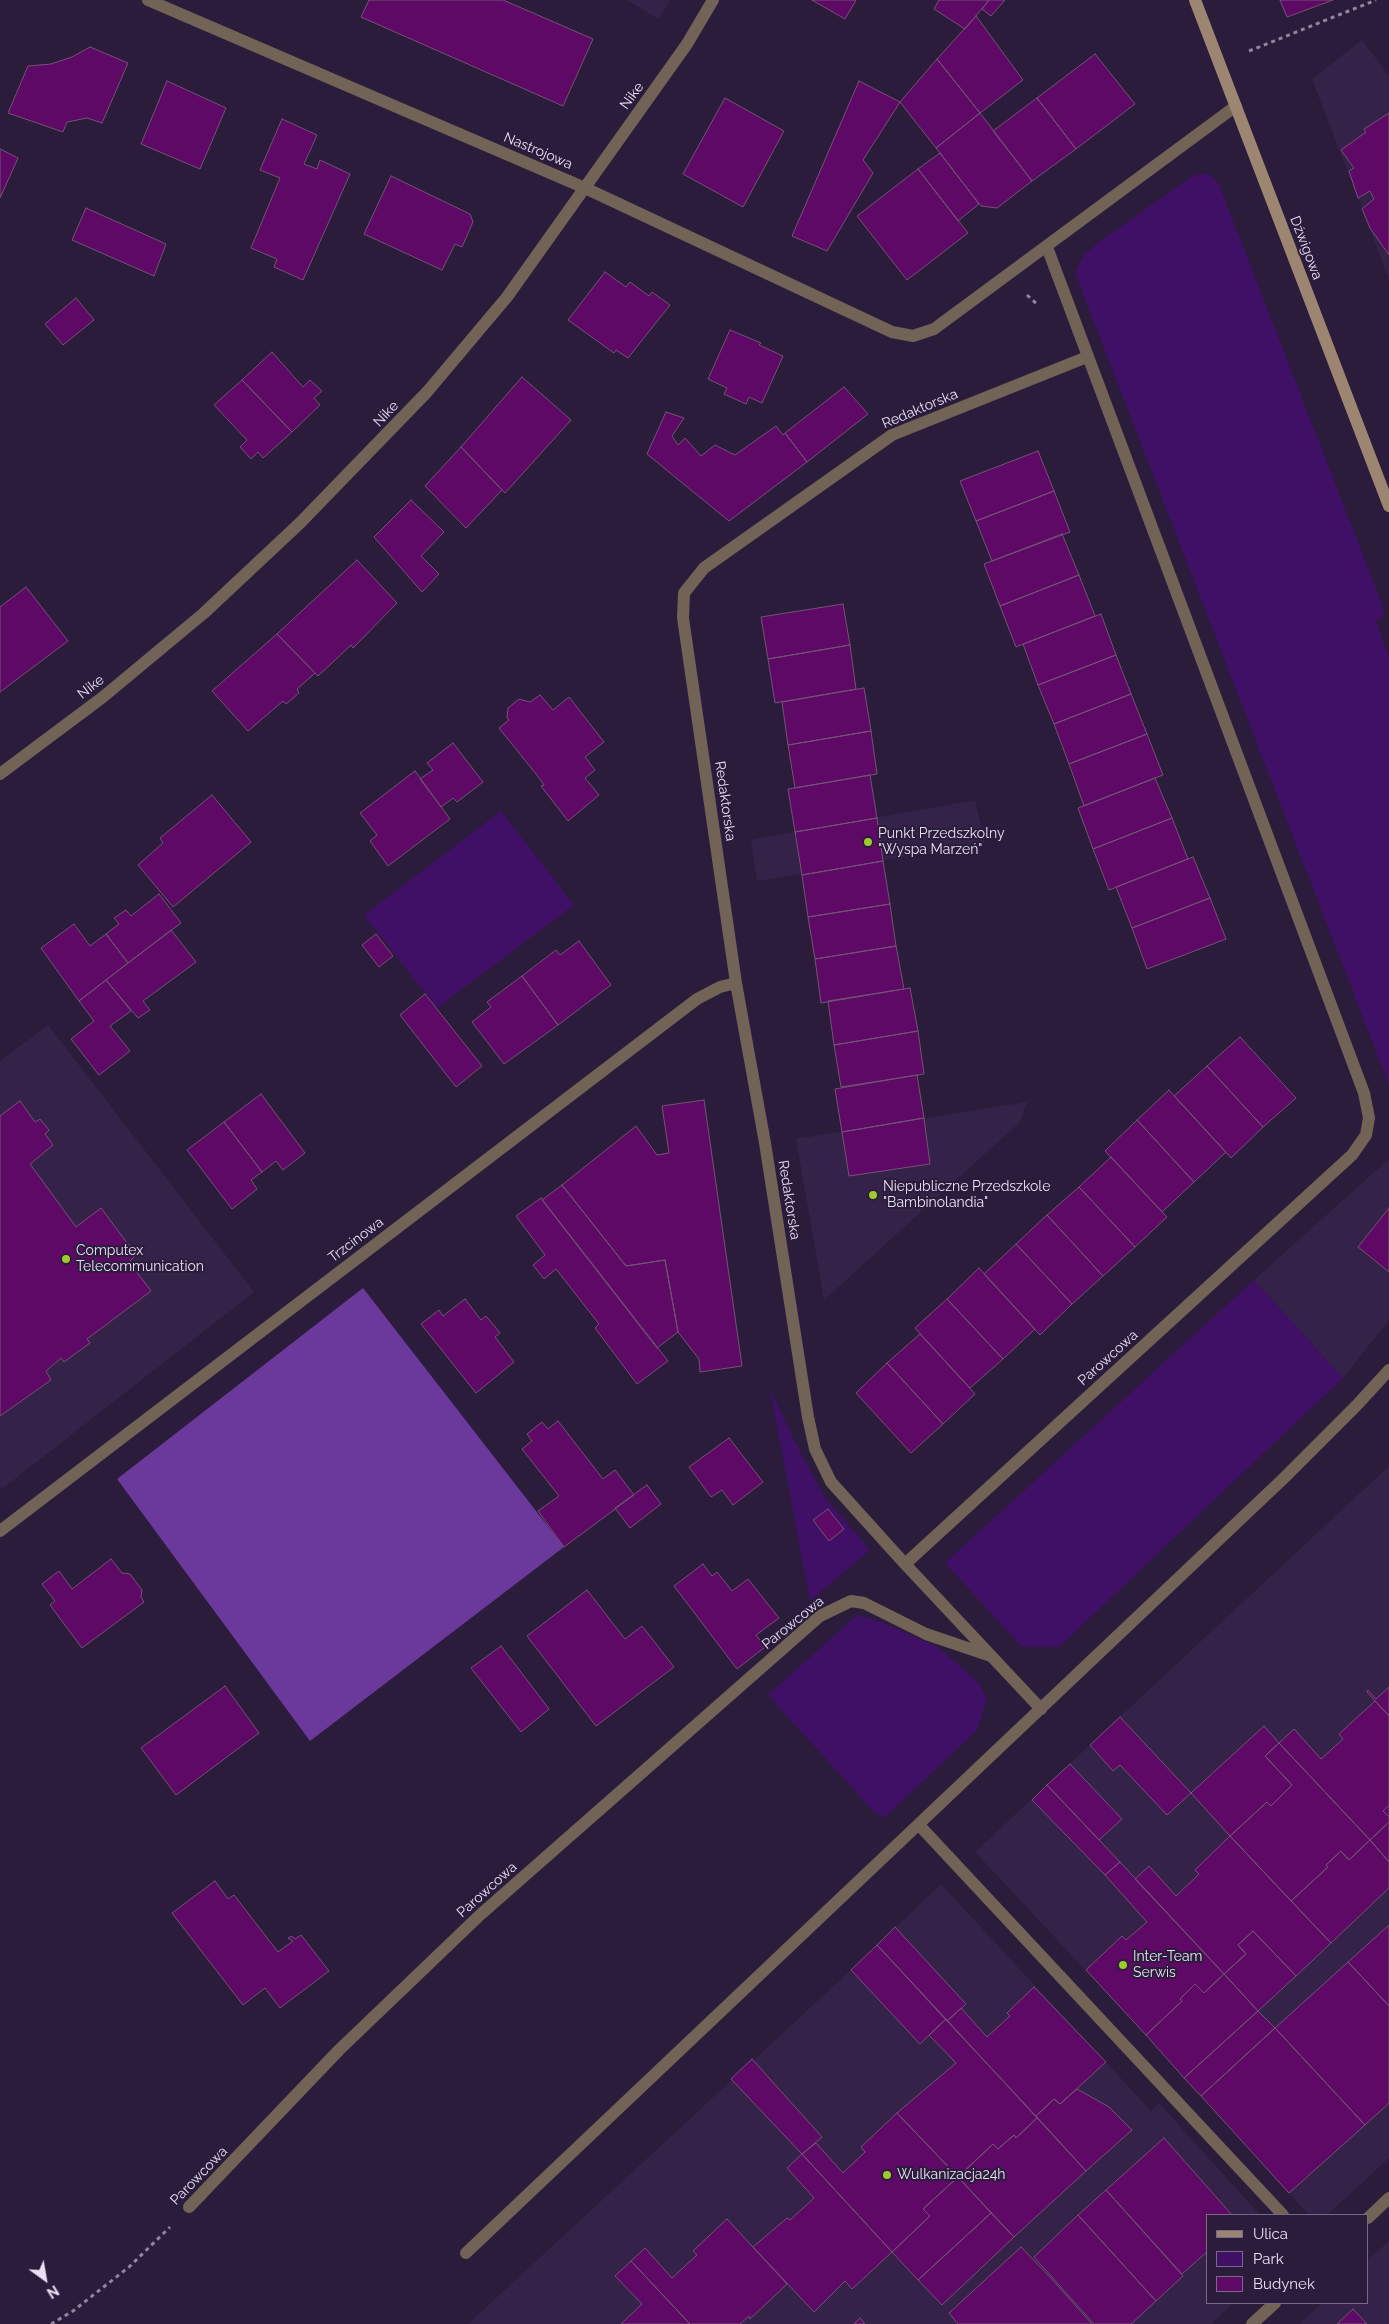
<!DOCTYPE html>
<html>
<head>
<meta charset="utf-8">
<style>
	body { margin:0 }
	#map { position:relative; width:1389px; height:2324px; overflow:hidden; background:#2b1c3c; font-family:Raleway,sans-serif }
	canvas { display:block }
	.legend { position:absolute; left:1206px; top:2214px; width:162px; height:90px; box-sizing:border-box; background:#2b1c3c; border:1px solid #776a86; margin:0; padding:6px 9px; list-style:none; font-size:15px; color:#e9e0f5 }
	.legend li { display:flex; align-items:center; gap:10px; height:25px }
	.legend b { width:25px; border:1px solid #776a86 }
	.north { position:absolute; left:20px; top:2254px; width:50px; height:50px; -webkit-text-stroke:4px #2b1c3c; paint-order:stroke; rotate:148deg; font-size:14px; font-weight:700; line-height:20px; text-align:center; color:#e9e0f5 }
	.north::after { content:''; display:block; margin:auto; width:18px; height:22px; background:#e9e0f5; clip-path:polygon(50% 0,100% 100%,50% 72%,0 100%) }
</style>
</head>
<body>
<div id="map">
<canvas width="1389" height="2324"></canvas>
<ul class="legend">
<li><b style="height:6px;background:#9d8671"></b>Ulica</li>
<li><b style="height:14px;background:#3f1065"></b>Park</li>
<li><b style="height:14px;background:#5f0966"></b>Budynek</li>
</ul>
<div class="north">N</div>
</div>
<script>
const g = document.querySelector('canvas').getContext('2d');
g.lineJoin = 'round';
function fill(path, color) { g.fillStyle = color; g.fill(path, 'evenodd'); }
const poly = rows => new Path2D(rows.map(r => 'M' + r).join(''));
function trace(path, color, width, dash) { g.strokeStyle = color; g.lineWidth = width; g.lineCap = dash ? 'butt' : 'round'; g.setLineDash(dash || []); g.stroke(path); }
function drawText(font, color, halo, rows, align = 'center') {
  g.font = font + ' Raleway,sans-serif'; g.lineWidth = 4; g.setLineDash([]); g.textBaseline = 'middle'; g.strokeStyle = halo; g.fillStyle = color; for (const [text, x, y, turn = 0] of rows) {
    g.save(); g.translate(x, y); g.rotate((+turn || 0) * Math.PI / 180); g.textAlign = isNaN(turn) ? turn : align; if (halo) g.strokeText(text, 0, 0); g.fillText(text, 0, 0); g.restore();
  }
}
const built = poly([
	[627,0,670,0,658,19],
	[1362,40,1389,76,1389,279,1312,79],
	[975,800,985,843,757,881,751,840],
	[48,1025,254,1292,2,1489,0,1486,0,1061],
	[1027,1102,1020,1122,824,1300,796,1139],
	[1389,1159,1389,1320,1343,1378,1254,1280],
	[1389,1466,1389,2158,1327,2215,1309,2215,1146,2035,975,1852],
	[941,1884,1151,2111,1159,2103,1260,2215,1208,2215,1208,2303,1233,2303,1211,2324,468,2324,851,1970],
	[1389,2241,1389,2324,1299,2324,1322,2303,1368,2303,1368,2260]
]);
const green = poly([
	[1209,174,1218,182,1384,609,1382,618,1376,621,1389,656,1389,1085,1075,273,1084,255,1100,241,1194,175],
	[501,811,574,905,437,1008,364,915],
	[1254,1280,1343,1378,1059,1647,1022,1647,945,1563],
	[770,1389,797,1446,824,1496,870,1550,810,1601],
	[857,1615,881,1622,938,1647,979,1683,987,1700,977,1730,884,1818,874,1812,768,1695]
]);
const forest = poly([
	[363,1288,564,1547,310,1741,117,1479]
]);
const building = poly([
	[369,0,503,0,593,39,563,106,361,17,369,0],
	[812,0,856,0,845,19,812,0],
	[939,0,989,0,965,29,934,9,939,0],
	[989,0,1005,0,991,16,982,9,989,0],
	[1280,0,1333,0,1287,17,1280,0],
	[976,16,1023,80,980,113,937,59,976,16],
	[90,47,128,63,102,123,87,118,67,122,63,132,8,113,28,66,51,64,72,57,90,47],
	[1095,54,1135,104,1076,149,1037,98,1095,54],
	[937,59,980,113,936,148,900,102,937,59],
	[167,81,226,108,200,169,141,144,167,81],
	[859,81,900,102,863,160,873,173,827,251,792,236,859,81],
	[725,98,784,131,743,207,683,174,725,98],
	[1037,98,1076,149,1032,181,993,131,1037,98],
	[980,113,1032,181,997,208,981,206,936,148,980,113],
	[1389,113,1389,255,1370,228,1362,209,1374,199,1370,191,1358,198,1349,171,1354,168,1341,150,1366,132,1364,129,1389,113],
	[282,119,317,135,304,164,317,169,320,160,350,174,303,280,274,267,277,259,251,248,280,178,260,170,282,119],
	[0,149,18,158,0,198,0,149],
	[940,153,979,204,958,221,918,169,940,153],
	[918,169,968,233,907,280,857,216,918,169],
	[391,176,470,214,473,222,462,247,455,244,442,270,364,234,391,176],
	[86,208,166,244,154,276,72,240,86,208],
	[605,272,626,287,630,282,649,296,652,292,670,305,628,358,616,350,614,353,568,320,605,272],
	[76,298,94,320,63,345,45,324,76,298],
	[730,330,761,343,759,345,783,356,762,403,749,397,746,404,724,394,727,388,708,379,730,330],
	[272,352,303,387,310,380,322,391,314,398,320,405,292,432,242,380,272,352],
	[522,377,571,420,505,493,461,447,522,377],
	[242,380,292,432,263,458,258,452,251,459,240,447,247,440,214,405,242,380],
	[844,387,868,414,807,462,785,433,844,387],
	[666,412,684,418,672,436,678,445,685,438,701,456,715,445,735,455,776,426,783,435,785,433,807,462,729,521,647,454,666,412],
	[461,447,502,490,466,528,425,486,461,447],
	[1038,451,1054,491,976,521,960,481,1038,451],
	[1054,491,1070,532,992,561,976,521,1054,491],
	[411,500,444,532,421,556,439,574,422,592,374,537,411,500],
	[1062,534,1079,575,1000,606,984,564,1062,534],
	[357,560,397,603,353,648,351,645,318,676,277,634,357,560],
	[1079,575,1095,616,1016,647,1000,606,1079,575],
	[26,587,68,641,0,692,0,607,26,587],
	[843,604,850,645,768,659,761,617,843,604],
	[1101,614,1116,655,1038,685,1023,644,1101,614],
	[277,634,315,673,297,689,299,693,286,704,283,701,248,731,212,691,277,634],
	[850,645,856,689,775,703,768,659,850,645],
	[1116,655,1131,694,1054,724,1038,685,1116,655],
	[864,688,871,731,788,745,782,702,864,688],
	[1131,694,1147,734,1069,764,1054,724,1131,694],
	[540,695,553,710,569,697,604,742,585,757,595,770,585,778,599,795,568,821,541,786,544,785,540,779,499,728,509,720,507,718,508,708,519,699,530,702,540,695],
	[871,731,877,774,795,788,788,745,871,731],
	[1147,734,1163,775,1084,806,1069,764,1147,734],
	[453,743,483,782,457,802,453,798,441,807,420,779,433,770,427,763,453,743],
	[415,771,450,819,388,866,370,841,377,835,360,813,415,771],
	[870,775,877,818,795,832,788,789,870,775],
	[1155,778,1172,818,1093,849,1078,808,1155,778],
	[212,795,251,842,173,907,138,865,163,843,160,838,212,795],
	[877,818,883,861,802,875,795,832,877,818],
	[1172,818,1188,859,1109,890,1093,849,1172,818],
	[1193,857,1210,898,1132,928,1116,887,1193,857],
	[883,861,890,904,808,917,802,875,883,861],
	[159,894,181,923,128,963,106,934,119,924,114,918,126,910,131,916,159,894],
	[1210,898,1226,939,1147,969,1132,928,1210,898],
	[890,904,896,946,815,959,808,917,890,904],
	[74,924,90,946,106,934,128,963,79,1001,41,948,74,924],
	[171,930,196,962,143,1001,150,1010,138,1018,106,980,171,930],
	[376,934,393,956,379,967,362,945,376,934],
	[579,941,611,985,558,1025,522,976,556,950,560,955,579,941],
	[896,946,904,989,821,1003,815,959,896,946],
	[522,976,558,1025,504,1064,472,1022,491,1007,487,1002,522,976],
	[106,980,131,1011,110,1026,130,1051,99,1075,71,1039,94,1021,79,1001,106,980],
	[910,988,918,1031,834,1045,828,1001,910,988],
	[425,994,482,1066,456,1087,400,1015,425,994],
	[918,1031,924,1074,841,1087,834,1045,918,1031],
	[1240,1037,1296,1098,1263,1127,1207,1066,1240,1037],
	[1207,1066,1263,1127,1231,1158,1174,1096,1207,1066],
	[917,1075,924,1118,842,1132,835,1089,917,1075],
	[1169,1090,1226,1152,1194,1182,1137,1120,1169,1090],
	[261,1094,305,1153,283,1170,276,1161,262,1172,224,1122,261,1094],
	[704,1100,742,1366,700,1372,699,1359,678,1332,665,1260,626,1266,562,1185,636,1126,657,1155,669,1153,662,1106,704,1100],
	[20,1101,35,1122,40,1119,49,1130,45,1134,53,1145,30,1164,76,1227,101,1208,136,1255,129,1262,151,1291,87,1339,90,1343,64,1362,61,1358,46,1371,51,1380,0,1416,0,1116,20,1101],
	[924,1118,930,1164,849,1176,842,1132,924,1118],
	[1137,1120,1194,1182,1162,1212,1105,1151,1137,1120],
	[224,1122,262,1172,251,1180,257,1189,232,1209,187,1150,224,1122],
	[1111,1157,1167,1217,1135,1247,1079,1187,1111,1157],
	[562,1185,626,1266,665,1260,678,1332,657,1348,542,1200,562,1185],
	[1079,1187,1135,1247,1103,1276,1047,1215,1079,1187],
	[541,1198,668,1361,637,1384,595,1328,599,1324,556,1269,544,1279,533,1265,545,1255,516,1216,541,1198],
	[1389,1208,1389,1272,1358,1247,1389,1208],
	[1047,1215,1103,1276,1072,1304,1016,1244,1047,1215],
	[1016,1244,1072,1304,1040,1335,984,1274,1016,1244],
	[979,1268,1035,1329,1003,1359,947,1299,979,1268],
	[465,1299,481,1320,486,1316,500,1333,495,1337,514,1362,476,1393,421,1324,439,1310,443,1316,465,1299],
	[947,1299,1003,1359,970,1388,915,1328,947,1299],
	[920,1334,975,1394,943,1424,887,1363,920,1334],
	[887,1363,943,1424,911,1453,856,1393,887,1363],
	[558,1421,603,1479,615,1470,634,1495,564,1547,538,1511,559,1496,522,1449,532,1441,527,1434,542,1422,548,1429,558,1421],
	[729,1438,763,1482,733,1505,722,1490,711,1497,689,1467,729,1438],
	[647,1485,661,1504,630,1528,615,1508,647,1485],
	[828,1509,844,1529,829,1541,813,1520,828,1509],
	[111,1559,122,1573,130,1574,142,1590,141,1597,144,1602,82,1648,50,1605,55,1601,42,1584,59,1571,72,1589,111,1559],
	[703,1564,712,1576,717,1572,732,1591,748,1579,779,1618,756,1635,765,1647,737,1669,674,1586,703,1564],
	[587,1590,625,1639,642,1626,674,1667,596,1726,527,1636,587,1590],
	[501,1646,549,1709,521,1732,471,1668,501,1646],
	[225,1686,259,1733,176,1795,141,1748,225,1686],
	[1389,1687,1389,1716,1367,1692,1368,1690,1376,1699,1389,1687],
	[1375,1701,1389,1716,1389,1805,1383,1811,1389,1817,1389,1822,1370,1840,1279,1743,1294,1729,1321,1759,1343,1739,1339,1734,1375,1701],
	[1120,1717,1191,1793,1167,1815,1120,1765,1113,1771,1090,1745,1120,1717],
	[1264,1726,1279,1743,1265,1756,1292,1785,1271,1806,1267,1802,1230,1836,1191,1793,1264,1726],
	[1279,1743,1370,1840,1349,1860,1341,1851,1326,1865,1328,1867,1291,1901,1230,1836,1267,1802,1271,1806,1292,1785,1265,1756,1279,1743],
	[1070,1764,1122,1819,1099,1840,1047,1785,1070,1764],
	[1047,1785,1120,1862,1105,1875,1032,1800,1047,1785],
	[1389,1805,1389,1817,1383,1811,1389,1805],
	[1389,1822,1389,1862,1370,1840,1389,1822],
	[1230,1836,1331,1943,1296,1976,1253,1931,1238,1945,1246,1954,1224,1974,1135,1879,1149,1866,1176,1896,1199,1874,1195,1870,1230,1836],
	[1370,1840,1389,1862,1389,1888,1331,1943,1291,1901,1328,1867,1326,1865,1341,1851,1349,1860,1370,1840],
	[1120,1862,1224,1974,1204,1993,1195,1984,1180,1999,1182,2001,1146,2035,1086,1970,1122,1936,1126,1940,1147,1922,1105,1875,1120,1862],
	[215,1881,228,1899,234,1895,278,1952,293,1941,288,1938,292,1936,295,1939,301,1935,329,1971,280,2008,265,1988,243,2005,172,1913,215,1881],
	[1389,1925,1389,2006,1348,1962,1389,1925],
	[895,1927,966,2004,947,2021,877,1945,895,1927],
	[1253,1931,1296,1976,1258,2011,1224,1974,1246,1954,1238,1945,1253,1931],
	[877,1945,946,2019,920,2044,851,1970,877,1945],
	[1348,1962,1389,2006,1389,2103,1365,2125,1275,2028,1348,1962],
	[1224,1974,1258,2011,1184,2078,1146,2035,1182,2001,1180,1999,1195,1984,1204,1993,1224,1974],
	[1034,1987,1106,2062,1060,2104,1054,2099,1036,2116,947,2021,961,2008,987,2037,1010,2016,1007,2013,1034,1987],
	[1258,2011,1275,2028,1201,2096,1184,2078,1258,2011],
	[946,2019,1037,2118,1016,2138,1014,2135,998,2149,993,2144,958,2177,897,2113,956,2063,929,2035,946,2019],
	[1275,2028,1365,2125,1289,2193,1201,2096,1275,2028],
	[752,2059,822,2137,802,2154,731,2079,752,2059],
	[1077,2089,1109,2107,1132,2130,1086,2171,1036,2116,1054,2099,1060,2104,1077,2089],
	[897,2113,958,2177,923,2209,930,2216,892,2252,802,2154,816,2143,843,2173,865,2152,861,2147,897,2113],
	[1037,2118,1086,2171,1014,2237,958,2177,993,2144,998,2149,1014,2135,1016,2138,1037,2118],
	[1164,2138,1232,2215,1208,2215,1208,2251,1182,2274,1106,2190,1164,2138],
	[802,2154,892,2252,852,2289,845,2281,814,2312,753,2247,787,2218,790,2220,814,2198,787,2168,802,2154],
	[958,2177,991,2213,918,2280,892,2252,930,2216,923,2209,958,2177],
	[1106,2190,1183,2276,1156,2301,1078,2215,1106,2190],
	[991,2213,1014,2237,942,2305,918,2280,991,2213],
	[1078,2215,1156,2301,1131,2324,1094,2324,1034,2257,1078,2215],
	[727,2219,787,2284,750,2319,749,2316,740,2324,690,2324,631,2261,645,2248,672,2278,697,2255,693,2251,727,2219],
	[1021,2247,1049,2276,1092,2324,958,2324,949,2313,1021,2247],
	[631,2261,690,2324,621,2324,642,2304,615,2276,631,2261],
	[1353,2309,1367,2324,1337,2324,1353,2309],
	[860,2318,865,2324,854,2324,860,2318]
]);
const path = poly([
	[1249,51,1376,0],
	[1027,295,1037,304],
	[51,2324,73,2311,129,2267,170,2227]
]);
const lane = poly([
	[0,1531,697,999,720,987,736,983],
	[905,1564,831,1482,815,1449,808,1417,765,1143,736,983,683,618,684,593,704,568,892,435,1087,357],
	[1041,1709,905,1564,1352,1155,1366,1135,1369,1118,1364,1093,1047,247],
	[919,1825,1283,2215],
	[1368,2218,1389,2198],
	[1252,2324,1275,2303]
]);
const street = poly([
	[148,0,585,188,892,332,913,336,934,329,1236,106],
	[0,774,103,697,204,613,300,523,427,392,507,297,687,44,713,0],
	[189,2207,339,2050,480,1915,820,1616,851,1601,864,1603,926,1634,991,1656],
	[466,2253,1284,1478,1356,1406,1389,1370]
]);
const secondary = poly([
	[1195,0,1389,506]
]);
const markers = [
	[868,842,5,"#9fca2d"],
	[873,1195,5,"#9fca2d"],
	[66,1259,5,"#9fca2d"],
	[1123,1965,5,"#9fca2d"],
	[887,2175,5,"#9fca2d"]
];
const streetNames = [
	["Nike",632,96,-54],
	["Nastrojowa",538,151,23],
	["Dźwigowa",1306,248,69],
	["Redaktorska",920,409,-23],
	["Nike",386,414,-47],
	["Nike",91,687,-38],
	["Redaktorska",725,801,82],
	["Redaktorska",789,1200,81],
	["Trzcinowa",356,1240,-37],
	["Parowcowa",1108,1358,-42],
	["Parowcowa",793,1623,-39],
	["Parowcowa",487,1890,-42],
	["Parowcowa",199,2176,-46]
];
const poiNames = [
	["Punkt Przedszkolny",878,834],
	["\"Wyspa Marzeń\"",878,850],
	["Niepubliczne Przedszkole",883,1187],
	["\"Bambinolandia\"",883,1203],
	["Computex",76,1251],
	["Telecommunication",76,1267],
	["Inter-Team",1133,1957],
	["Serwis",1133,1973],
	["Wulkanizacja24h",897,2175]
];
fill(built, '#352249');
fill(green, '#3f1065');
fill(forest, '#6b389b');
fill(building, '#5f0966');
trace(building, '#715473', 1);
trace(path, '#91859f', 3, [4, 4]);
trace(lane, '#716356', 12);
trace(street, '#716356', 12);
trace(secondary, '#9d8671', 12);
for (const [x, y, r, color] of markers) { const dot = new Path2D(); dot.arc(x, y, r, 0, 2 * Math.PI); g.fillStyle = color; g.fill(dot); trace(dot, '#2b1c3c', 2); }
drawText('14px', '#e9e0f5', '#2b1c3c', streetNames);
drawText('14px', '#e9e0f5', '#2b1c3c', poiNames, 'left');
</script>
</body>
</html>
